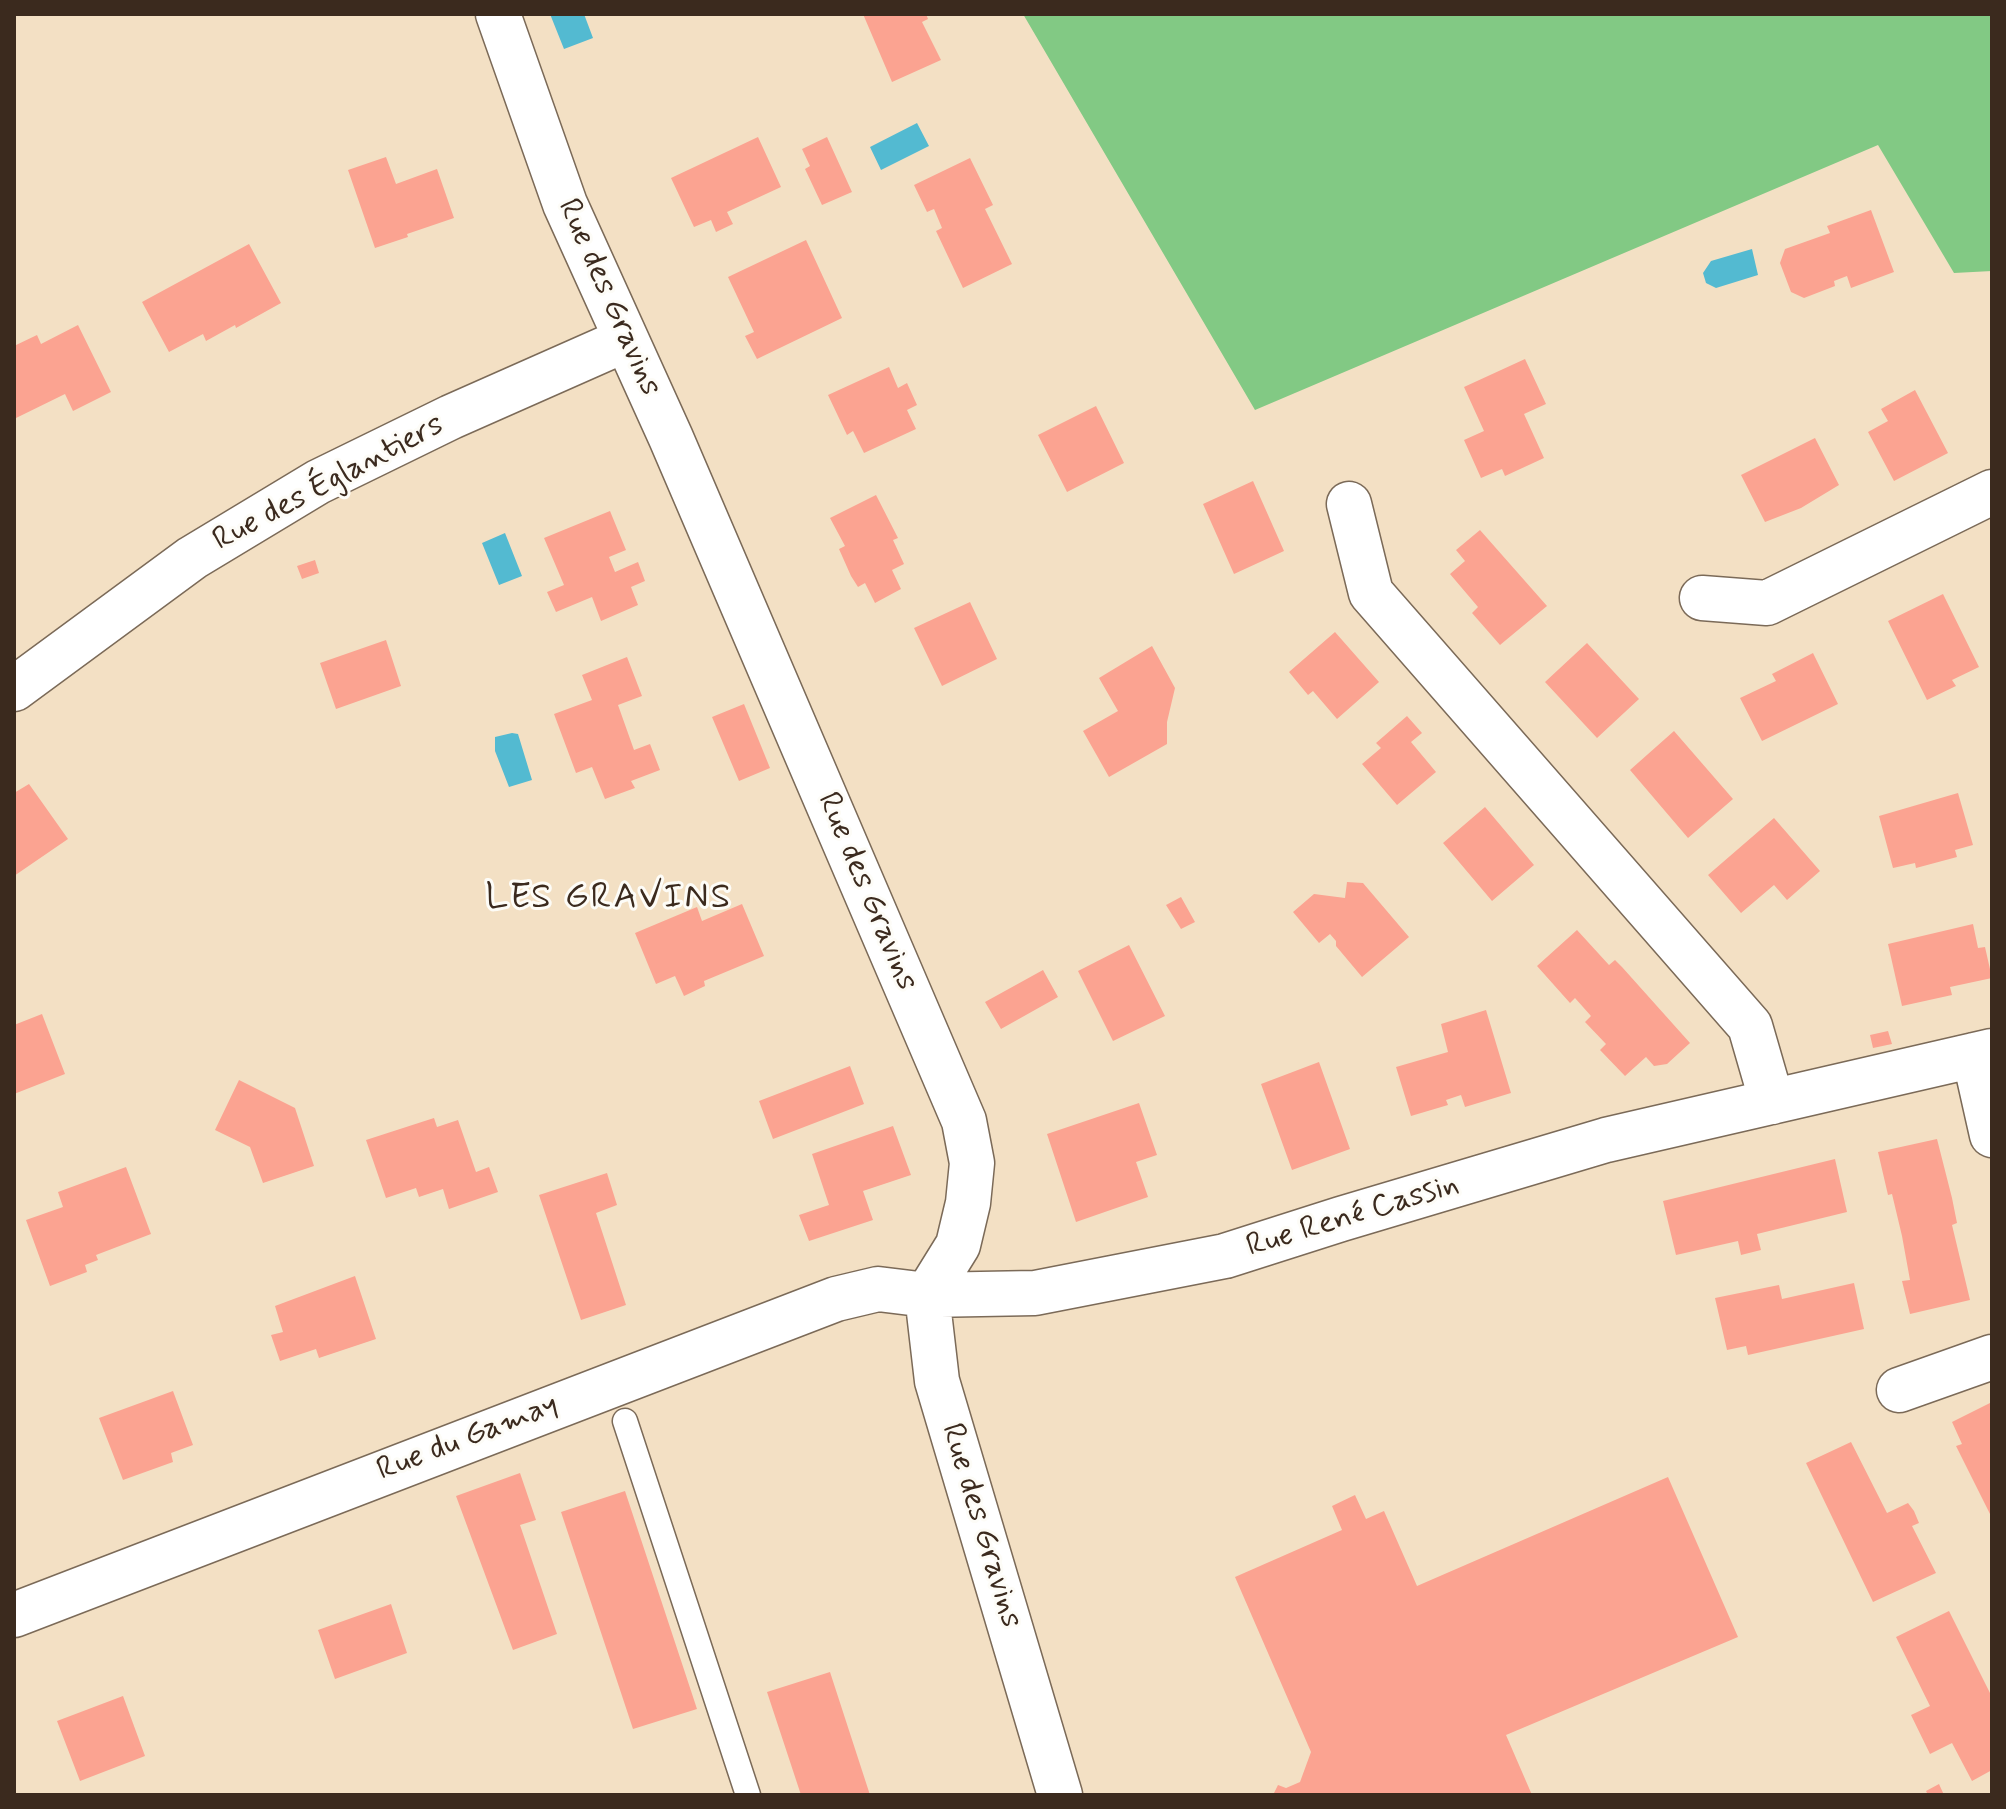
<!DOCTYPE html>
<html>
<head>
<meta charset="utf-8">
<style>
	body { margin:0 }
	#map { position:relative; width:2006px; height:1809px; overflow:hidden; background:#f3e0c4; font-family:Mynerve,sans-serif }
	canvas { display:block }
	.frame { position:absolute; inset:0; border:16px solid #3b2a1e; pointer-events:none }
</style>
</head>
<body>
<div id="map">
<canvas width="2006" height="1809"></canvas>
<div class="frame"></div>
</div>
<script>
const g = document.querySelector('canvas').getContext('2d');
g.lineJoin = 'round';
function fill(path, color) { g.fillStyle = color; g.fill(path, 'evenodd'); }
const poly = rows => new Path2D(rows.map(r => 'M' + r).join(''));
function trace(path, color, width, dash) { g.strokeStyle = color; g.lineWidth = width; g.lineCap = dash ? 'butt' : 'round'; g.setLineDash(dash || []); g.stroke(path); }
function drawText(font, color, halo, rows, align = 'center') {
  g.font = font + ' Mynerve,sans-serif'; g.lineWidth = 6; g.setLineDash([]); g.textBaseline = 'middle'; g.strokeStyle = halo; g.fillStyle = color; for (const [text, x, y, turn = 0] of rows) {
    g.save(); g.translate(x, y); g.rotate((+turn || 0) * Math.PI / 180); g.textAlign = isNaN(turn) ? turn : align; if (halo) g.strokeText(text, 0, 0); g.fillText(text, 0, 0); g.restore();
  }
}
const green = poly([
	[1023,14,1992,14,1992,271,1954,273,1878,145,1255,410]
]);
const water = poly([
	[550,14,584,14,593,38,564,49],
	[917,123,929,146,881,170,870,147],
	[1752,249,1758,275,1716,288,1706,283,1703,273,1711,261],
	[505,533,522,576,499,585,482,543],
	[512,733,518,734,532,780,509,787,495,751,495,737]
]);
const building = poly([
	[863,14,926,14,928,19,922,22,941,60,892,82],
	[758,137,781,187,727,212,733,224,716,232,711,220,694,227,671,178],
	[827,137,852,192,822,205,805,169,810,166,802,149],
	[386,157,396,184,437,169,454,218,407,234,408,237,375,248,348,170],
	[970,158,993,205,985,209,1012,264,963,288,936,231,942,228,934,209,927,212,914,185],
	[1871,210,1894,272,1851,288,1847,276,1834,281,1835,286,1804,298,1791,292,1780,263,1785,249,1830,233,1827,226],
	[806,240,842,318,757,359,745,336,754,332,728,277],
	[249,244,281,303,236,328,235,325,206,341,203,334,169,352,142,302],
	[78,325,111,392,73,411,65,394,14,419,14,346,37,335,41,344],
	[1525,359,1546,404,1524,414,1544,458,1505,476,1502,469,1481,478,1464,440,1484,431,1464,387],
	[889,367,898,388,907,383,917,405,907,410,916,429,864,453,853,431,847,435,828,395],
	[1915,390,1948,453,1894,481,1868,432,1888,421,1881,409],
	[1096,406,1124,463,1067,492,1038,435],
	[1815,438,1839,485,1801,508,1765,522,1741,475],
	[1253,481,1284,551,1234,574,1203,504],
	[876,495,898,538,893,540,904,564,892,570,901,589,875,603,865,583,858,587,851,576,839,549,845,546,830,518],
	[610,511,626,550,609,557,615,572,638,562,645,581,631,587,638,605,601,621,592,597,556,612,547,592,564,585,544,538],
	[1480,530,1547,606,1500,645,1472,613,1478,607,1450,574,1465,561,1456,550],
	[315,560,319,573,302,579,297,566],
	[1943,594,1979,667,1952,680,1956,686,1927,700,1888,621],
	[970,602,997,659,942,686,914,628],
	[1335,632,1379,682,1337,719,1313,691,1308,695,1289,672],
	[386,640,401,686,336,709,320,663],
	[1587,643,1639,699,1597,738,1545,682],
	[1152,646,1175,688,1167,722,1167,744,1109,777,1083,731,1118,711,1099,678],
	[1813,653,1838,704,1762,741,1740,698,1776,681,1772,674],
	[627,657,642,696,618,705,634,750,650,744,660,770,631,781,635,788,605,799,592,767,576,773,554,714,592,700,582,675],
	[744,704,770,768,739,781,712,717],
	[1407,716,1422,733,1411,742,1436,772,1397,805,1362,764,1381,748,1376,743],
	[1674,731,1733,799,1688,838,1630,770],
	[29,784,68,839,14,876,14,793],
	[1958,793,1973,845,1955,850,1957,857,1916,868,1915,863,1893,868,1879,816],
	[1485,807,1534,865,1492,901,1443,843],
	[1774,818,1820,871,1787,900,1774,885,1741,913,1708,875],
	[1347,882,1363,883,1409,937,1362,977,1336,946,1336,941,1330,934,1319,943,1293,912,1314,894,1345,898],
	[1181,897,1195,922,1181,929,1166,905],
	[742,904,764,956,704,981,705,986,684,996,675,976,656,984,635,933,697,907,702,921],
	[1973,924,1978,948,1985,947,1992,978,1950,987,1952,995,1902,1006,1888,944],
	[1577,930,1609,965,1615,960,1622,967,1690,1043,1667,1064,1654,1066,1646,1057,1625,1076,1600,1050,1606,1044,1585,1022,1591,1016,1575,998,1570,1003,1537,966],
	[1129,945,1165,1016,1113,1041,1078,971],
	[1043,970,1058,997,1001,1029,985,1002],
	[1486,1010,1511,1093,1465,1107,1461,1095,1446,1100,1448,1105,1411,1116,1396,1067,1448,1052,1441,1024],
	[42,1014,65,1074,14,1094,14,1025],
	[1888,1031,1892,1044,1873,1048,1870,1035],
	[1319,1062,1350,1149,1292,1170,1261,1084],
	[850,1066,864,1104,773,1139,759,1101],
	[239,1080,295,1108,314,1166,263,1183,250,1147,215,1130],
	[1139,1103,1157,1155,1136,1162,1148,1197,1076,1222,1047,1134],
	[434,1118,437,1127,458,1120,476,1172,489,1167,498,1192,449,1209,443,1189,419,1197,416,1188,386,1198,366,1140],
	[893,1126,911,1175,863,1191,873,1220,809,1241,799,1215,829,1205,812,1154],
	[1937,1139,1952,1198,1957,1223,1952,1225,1970,1300,1910,1314,1902,1281,1910,1280,1902,1236,1892,1194,1888,1195,1878,1152],
	[1835,1159,1847,1212,1757,1234,1761,1250,1741,1255,1738,1241,1676,1255,1663,1201],
	[126,1167,151,1234,96,1255,98,1260,85,1265,87,1272,50,1286,26,1220,63,1207,58,1192],
	[607,1173,617,1205,596,1213,626,1305,581,1320,539,1195],
	[355,1276,376,1339,319,1358,316,1349,280,1361,271,1335,283,1332,275,1306],
	[1854,1283,1864,1329,1748,1355,1746,1346,1727,1350,1715,1298,1779,1285,1782,1299],
	[173,1391,193,1445,171,1453,173,1462,123,1480,99,1418],
	[1992,1402,1992,1518,1956,1446,1962,1444,1952,1422],
	[1851,1442,1887,1513,1908,1503,1914,1511,1919,1523,1912,1526,1936,1573,1873,1602,1806,1463],
	[520,1473,536,1520,520,1525,557,1634,513,1650,456,1496],
	[1668,1477,1738,1637,1506,1735,1532,1795,1273,1795,1278,1785,1286,1788,1300,1782,1311,1752,1235,1577,1342,1530,1332,1506,1355,1495,1366,1519,1384,1511,1417,1586],
	[625,1491,697,1709,633,1729,561,1512],
	[391,1604,407,1653,335,1679,318,1630],
	[1949,1611,1992,1697,1992,1770,1972,1781,1952,1743,1930,1754,1911,1715,1930,1706,1896,1637],
	[830,1672,870,1795,801,1795,767,1692],
	[123,1696,145,1756,80,1781,57,1721],
	[1939,1784,1944,1795,1928,1795,1926,1791]
]);
const lane = poly([
	[625,1421,748,1795]
]);
const street = poly([
	[498,14,565,204,671,438,964,1121,972,1163,968,1203,958,1245,927,1295,937,1381,1060,1795],
	[1349,504,1371,593,1750,1026,1772,1102],
	[1702,598,1767,603,1992,492],
	[14,689,192,558,318,482,451,417,625,340],
	[1974,1055,1992,1135],
	[1899,1390,1992,1357],
	[14,1615,836,1299,878,1289,927,1295,1035,1293,1225,1256,1341,1219,1606,1140,1992,1051]
]);
const streetNames = [
	["Rue des Gravins",608,298,66],
	["Rue des Églantiers",329,484,-28],
	["Rue des Gravins",866,892,67],
	["Rue René Cassin",1353,1217,-17],
	["Rue du Gamay",468,1439,-21],
	["Rue des Gravins",980,1526,73]
];
const quarterNames = [
	["LES GRAVINS",609,899]
];
fill(green, '#82c984');
fill(water, '#53bad1');
fill(building, '#fba391');
trace(lane, '#7b6a58', 27);
trace(street, '#7b6a58', 47);
trace(lane, '#fff', 24);
trace(street, '#fff', 44);
drawText('32px', '#3b2a1e', '#fdfcf7', streetNames);
g.letterSpacing = '2px';
drawText('36px', '#3b2a1e', '#fdfcf7', quarterNames);
g.letterSpacing = '0px';
</script>
</body>
</html>
